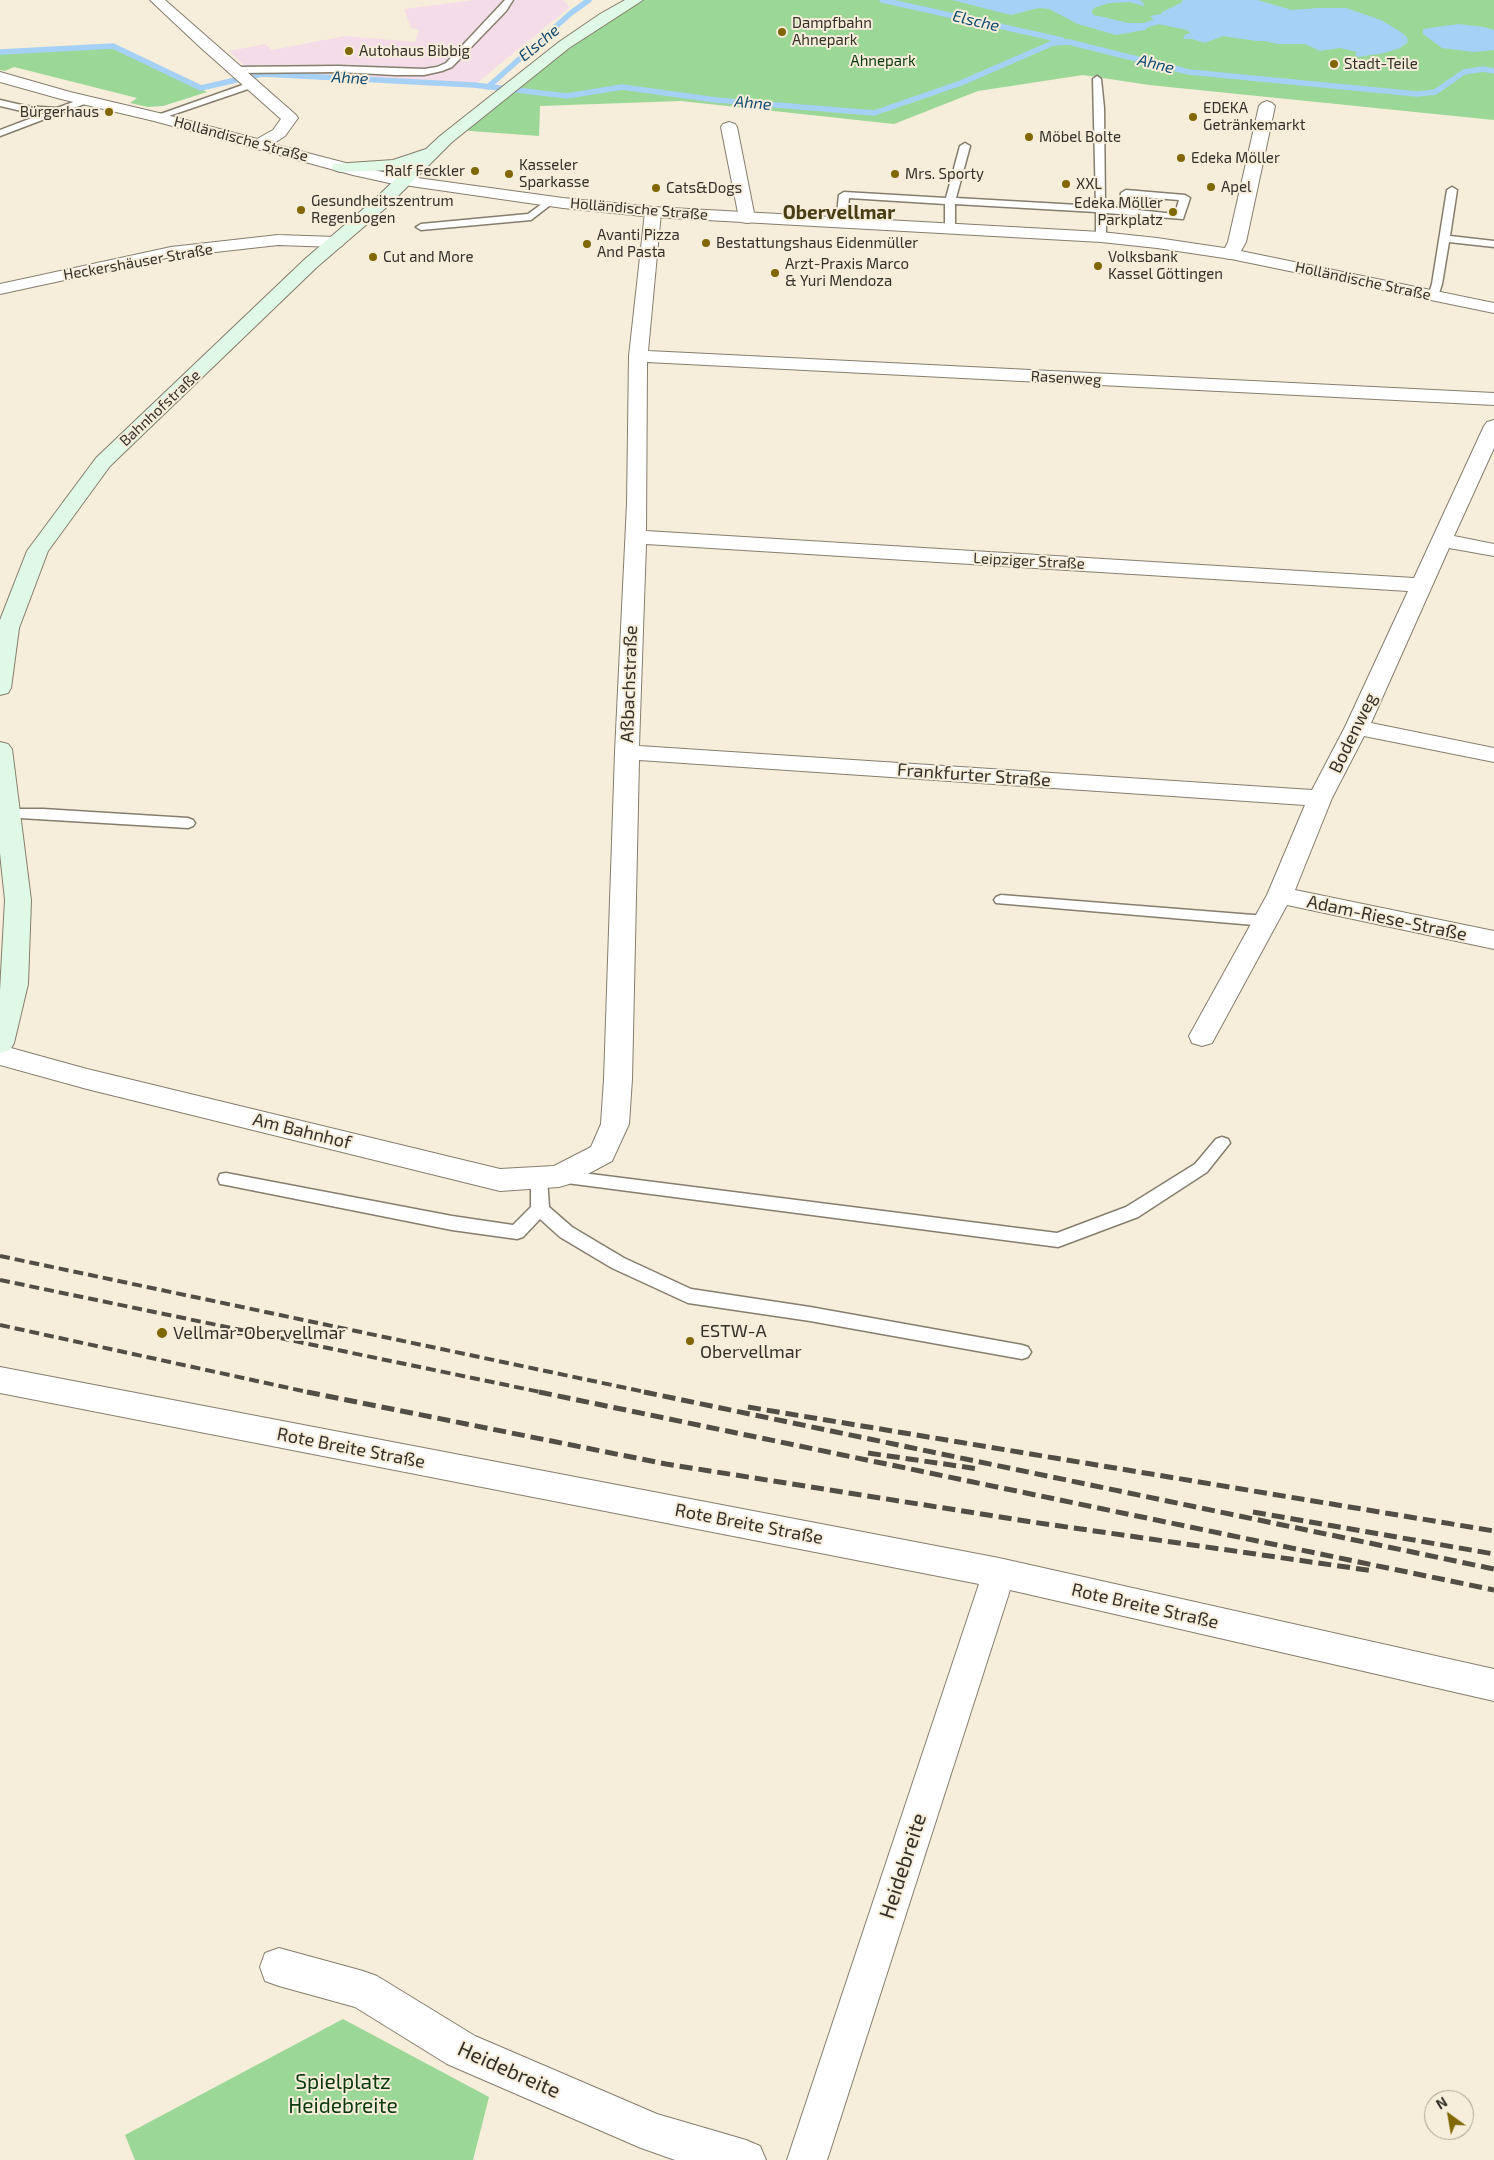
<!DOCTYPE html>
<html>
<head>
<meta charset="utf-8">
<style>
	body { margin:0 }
	#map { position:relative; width:1494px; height:2160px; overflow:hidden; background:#f6edda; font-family:"Exo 2",sans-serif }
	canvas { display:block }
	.north { position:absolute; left:1424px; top:2090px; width:50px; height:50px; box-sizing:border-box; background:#f6edda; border:1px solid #a9a294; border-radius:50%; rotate:328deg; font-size:14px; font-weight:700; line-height:20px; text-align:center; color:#35312a }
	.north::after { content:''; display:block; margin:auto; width:18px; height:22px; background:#806700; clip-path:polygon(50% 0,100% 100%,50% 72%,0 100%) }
</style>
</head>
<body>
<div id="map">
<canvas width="1494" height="2160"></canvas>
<div class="north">N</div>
</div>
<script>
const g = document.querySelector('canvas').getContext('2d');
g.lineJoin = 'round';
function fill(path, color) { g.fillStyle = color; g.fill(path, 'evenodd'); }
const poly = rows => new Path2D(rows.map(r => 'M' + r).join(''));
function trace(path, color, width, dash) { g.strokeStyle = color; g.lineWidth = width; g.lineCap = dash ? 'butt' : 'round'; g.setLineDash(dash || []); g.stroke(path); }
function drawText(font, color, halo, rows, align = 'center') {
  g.font = font + ' "Exo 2",sans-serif'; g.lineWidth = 4; g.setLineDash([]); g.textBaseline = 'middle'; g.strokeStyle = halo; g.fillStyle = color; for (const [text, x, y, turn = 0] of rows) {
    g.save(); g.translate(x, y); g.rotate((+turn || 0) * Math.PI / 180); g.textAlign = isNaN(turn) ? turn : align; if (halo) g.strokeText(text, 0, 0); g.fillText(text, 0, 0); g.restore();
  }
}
const commercial = poly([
	[474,0,563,0,570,7,477,83,252,73,229,51,265,44,272,50,345,36,415,42,419,30,411,28,404,9]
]);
const green = poly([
	[636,0,1494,0,1494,120,1149,85,1083,75,978,91,894,124,681,101,540,106,539,136,457,130,497,97],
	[113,46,207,92,163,106,148,107,130,103,137,98,14,67,5,71,0,70,0,52],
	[343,2019,489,2097,473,2160,135,2160,125,2135]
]);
const water = poly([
	[952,0,1139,0,1143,2,1144,6,1129,2,1109,3,1094,8,1092,11,1093,15,1103,17,1128,23,1143,23,1149,26,1145,30,1116,35,1078,24,1049,9,1039,8,1011,15],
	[1183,0,1257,0,1292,10,1318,8,1346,8,1381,20,1401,32,1407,37,1408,42,1400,48,1384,53,1358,57,1355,55,1357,52,1340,48,1320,51,1305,44,1278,44,1264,41,1256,41,1223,36,1205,43,1192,39,1183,39,1185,35,1190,33,1187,30,1158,24,1150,16,1161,14,1162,12,1181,3],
	[1458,24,1484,27,1494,30,1494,50,1474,52,1442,48,1423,34,1423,29]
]);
const stream = poly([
	[882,0,1062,40],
	[1146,25,1156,22],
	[0,52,113,46,201,88,262,74,474,85,567,96,622,87,716,100,874,113,961,83,1053,43,1069,42,1189,72,1417,94,1435,92,1464,72,1483,69,1494,71],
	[488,87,571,13,589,0]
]);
const service = poly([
	[505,0,513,0,506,11,452,67,442,71,424,75,395,75,338,72,235,73,231,70,235,67,338,66,424,69,437,67,446,63,505,0],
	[1097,76,1101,79,1104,108,1105,207,1119,208,1121,193,1126,190,1185,195,1190,198,1183,219,1106,213,1106,237,1101,240,1096,237,1096,212,955,204,955,229,950,232,945,229,945,204,849,198,846,223,841,226,836,223,839,195,844,192,946,198,960,146,965,143,970,146,956,198,1096,206,1093,79,1097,76],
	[1130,196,1179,200,1175,214,1128,209,1130,196],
	[251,82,254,83,254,87,160,119,154,119,152,117,251,82],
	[84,98,87,99,87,103,0,136,0,130,45,113,26,112,0,106,0,100,26,106,57,108,84,98],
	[1452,187,1457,190,1450,236,1494,241,1494,247,1449,242,1442,284,1438,296,1433,299,1428,296,1432,284,1447,190,1452,187],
	[550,198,553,199,553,203,531,220,421,230,416,227,421,224,528,214,550,198],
	[8,809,43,809,188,818,193,820,195,823,193,826,188,828,3,817,1,814,3,811,8,809],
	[1001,895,1266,916,1271,917,1274,921,1271,925,1266,926,996,903,994,900,996,897,1001,895],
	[1222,1137,1228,1139,1230,1143,1207,1172,1138,1217,1058,1247,559,1182,553,1180,551,1176,553,1172,559,1170,1057,1233,1126,1207,1195,1164,1216,1139,1222,1137],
	[539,1171,545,1173,547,1177,549,1207,572,1227,624,1258,691,1289,810,1307,1022,1345,1028,1347,1031,1352,1028,1357,1022,1359,810,1321,688,1303,612,1268,560,1237,540,1219,523,1237,517,1239,452,1230,226,1185,220,1184,218,1179,220,1174,226,1173,452,1216,513,1225,531,1207,531,1177,533,1173,539,1171]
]);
const minor = poly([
	[150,0,165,0,296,115,298,118,285,136,273,144,361,167,409,178,411,181,409,184,403,186,353,175,154,121,61,99,0,82,0,72,70,92,163,114,257,139,273,130,281,119,200,47,150,0],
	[1267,101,1272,103,1275,106,1246,242,1237,258,1231,259,1225,258,1222,254,1228,242,1259,106,1262,103,1267,101],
	[729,122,735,124,737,127,755,218,753,222,747,223,741,222,739,218,721,127,723,124,729,122],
	[653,207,659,208,661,212,648,351,1494,393,1494,405,647,362,646,531,1414,578,1484,426,1487,422,1494,420,1494,448,1454,536,1494,544,1494,556,1449,548,1371,723,1494,748,1494,762,1364,736,1332,798,1295,890,1494,931,1494,949,1287,905,1212,1043,1202,1046,1192,1043,1189,1036,1267,895,1305,805,639,760,632,1079,629,1124,612,1161,569,1184,559,1187,500,1191,87,1089,0,1065,0,1045,87,1069,500,1169,554,1166,591,1147,601,1124,604,1079,615,752,627,504,629,356,645,212,647,208,653,207],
	[646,544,1408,591,1345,727,1312,790,639,746,646,544],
	[0,1367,999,1558,1494,1669,1494,1701,1010,1590,827,2160,787,2160,979,1584,0,1393,0,1367],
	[279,1948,363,1971,377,1976,475,2036,657,2114,746,2140,760,2146,766,2160,675,2160,641,2148,447,2064,355,2007,279,1986,265,1981,260,1967,265,1953,279,1948]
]);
const tertiary = poly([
	[403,176,563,198,653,207,1101,232,1157,238,1231,249,1494,303,1494,313,1231,259,1157,248,1101,242,653,217,563,208,397,184,395,181,397,178,403,176],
	[278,235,336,237,342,238,345,242,342,246,336,247,278,245,171,257,0,294,0,284,171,247,278,235]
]);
const secondary = poly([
	[625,0,643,0,569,48,452,142,388,206,317,267,110,466,48,551,19,628,11,688,8,693,0,695,0,620,27,551,96,458,305,259,376,198,410,165,395,170,340,172,334,170,332,167,334,164,393,160,426,149,440,136,559,42,600,14,625,0],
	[0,742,8,744,12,749,31,900,28,984,14,1043,10,1050,0,1053,0,991,5,900,0,853,0,742]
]);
const railFar1 = poly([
	[0,1256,650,1393],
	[0,1280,545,1393],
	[0,1325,312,1393]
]);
const rail = poly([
	[307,1392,666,1464,1032,1522,1374,1571],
	[539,1392,1494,1590],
	[644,1392,1494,1569],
	[748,1407,1494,1531],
	[868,1453,979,1469],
	[1253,1512,1494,1554]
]);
const markers = [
	[782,32,5,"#806700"],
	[349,51,5,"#806700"],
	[1334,64,5,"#806700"],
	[109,112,5,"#806700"],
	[1193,117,5,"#806700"],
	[1029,137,5,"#806700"],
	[1181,158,5,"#806700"],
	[475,171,5,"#806700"],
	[509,174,5,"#806700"],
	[895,174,5,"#806700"],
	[1066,184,5,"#806700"],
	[1211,187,5,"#806700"],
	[656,188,5,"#806700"],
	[301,210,5,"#806700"],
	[1173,212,5,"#806700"],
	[706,243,5,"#806700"],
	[587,244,5,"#806700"],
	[373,257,5,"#806700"],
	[1098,266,5,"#806700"],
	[775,273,5,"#806700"],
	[162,1333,6,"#806700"],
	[690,1341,5,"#806700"]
];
const farPoinames = [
	["Dampfbahn",792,23],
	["Ahnepark",792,40],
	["Autohaus Bibbig",359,51],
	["Stadt-Teile",1344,64],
	["EDEKA",1203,108],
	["Getränkemarkt",1203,125],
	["Bürgerhaus",99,112,"right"],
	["Möbel Bolte",1039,137],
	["Edeka Möller",1191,158],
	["Kasseler",519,165],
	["Sparkasse",519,182],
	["Ralf Feckler",465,171,"right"],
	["Mrs. Sporty",905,174],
	["XXL",1076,184],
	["Apel",1221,187],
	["Cats&Dogs",666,188],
	["Gesundheitszentrum",311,201],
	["Regenbogen",311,218],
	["Edeka Möller",1163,203,"right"],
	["Parkplatz",1163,220,"right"],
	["Avanti Pizza",597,235],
	["And Pasta",597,252],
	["Bestattungshaus Eidenmüller",716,243],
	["Cut and More",383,257],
	["Volksbank",1108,257],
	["Kassel Göttingen",1108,274],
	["Arzt-Praxis Marco",785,264],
	["& Yuri Mendoza",785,281]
];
const farParknames = [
	["Ahnepark",883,61]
];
const farStreetnames = [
	["Holländische Straße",241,139,15],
	["Holländische Straße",639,209,5],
	["Heckershäuser Straße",138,262,-10],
	["Holländische Straße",1363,281,12],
	["Rasenweg",1066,378,3],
	["Bahnhofstraße",160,408,-43],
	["Leipziger Straße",1029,561,3]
];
const farWaternames = [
	["Elsche",976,21,13],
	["Elsche",539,43,-40],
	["Ahne",1156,64,14],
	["Ahne",350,78,3],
	["Ahne",753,103,5]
];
const streetNames = [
	["Aßbachstraße",629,684,-88],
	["Bodenweg",1353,733,-64],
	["Frankfurter Straße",974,775,4],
	["Adam-Riese-Straße",1387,918,12],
	["Am Bahnhof",302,1131,14],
	["Rote Breite Straße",351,1448,11],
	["Rote Breite Straße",749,1524,11],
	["Rote Breite Straße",1145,1606,13]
];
const poiNames = [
	["ESTW-A",700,1331],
	["Obervellmar",700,1352],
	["Vellmar-Obervellmar",173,1333]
];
const farDistrictnames = [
	["Obervellmar",839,213]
];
const nearStreetnames = [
	["Heidebreite",903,1866,-72],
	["Heidebreite",509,2070,24]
];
const nearParknames = [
	["Spielplatz",343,2082],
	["Heidebreite",343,2106]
];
fill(commercial, '#f4dde8');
fill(green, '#9bd897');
fill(water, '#a5d1f6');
trace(stream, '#a5d1f6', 5.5);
trace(service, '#867e6d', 3);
trace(minor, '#867e6d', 2);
trace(tertiary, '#867e6d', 2);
trace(secondary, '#867e6d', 2);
fill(service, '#fff');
fill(minor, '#fff');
fill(tertiary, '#fff');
fill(secondary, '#dff9e6');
trace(railFar1, '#534e45', 4, [10, 5]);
trace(rail, '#534e45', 5, [13, 6]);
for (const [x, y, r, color] of markers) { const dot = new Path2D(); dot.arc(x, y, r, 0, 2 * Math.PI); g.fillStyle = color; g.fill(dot); trace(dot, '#f6edda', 2); }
drawText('15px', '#35312a', '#f6edda', farPoinames, 'left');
drawText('15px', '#0c390c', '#f6edda', farParknames);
drawText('15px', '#35312a', '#f6edda', farStreetnames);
drawText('italic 16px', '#104a71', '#f6edda', farWaternames);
drawText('18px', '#35312a', '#f6edda', streetNames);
drawText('18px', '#35312a', '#f6edda', poiNames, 'left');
drawText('bold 19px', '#493d14', '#f6edda', farDistrictnames);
drawText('21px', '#35312a', '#f6edda', nearStreetnames);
drawText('21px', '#0c390c', '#f6edda', nearParknames);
</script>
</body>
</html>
